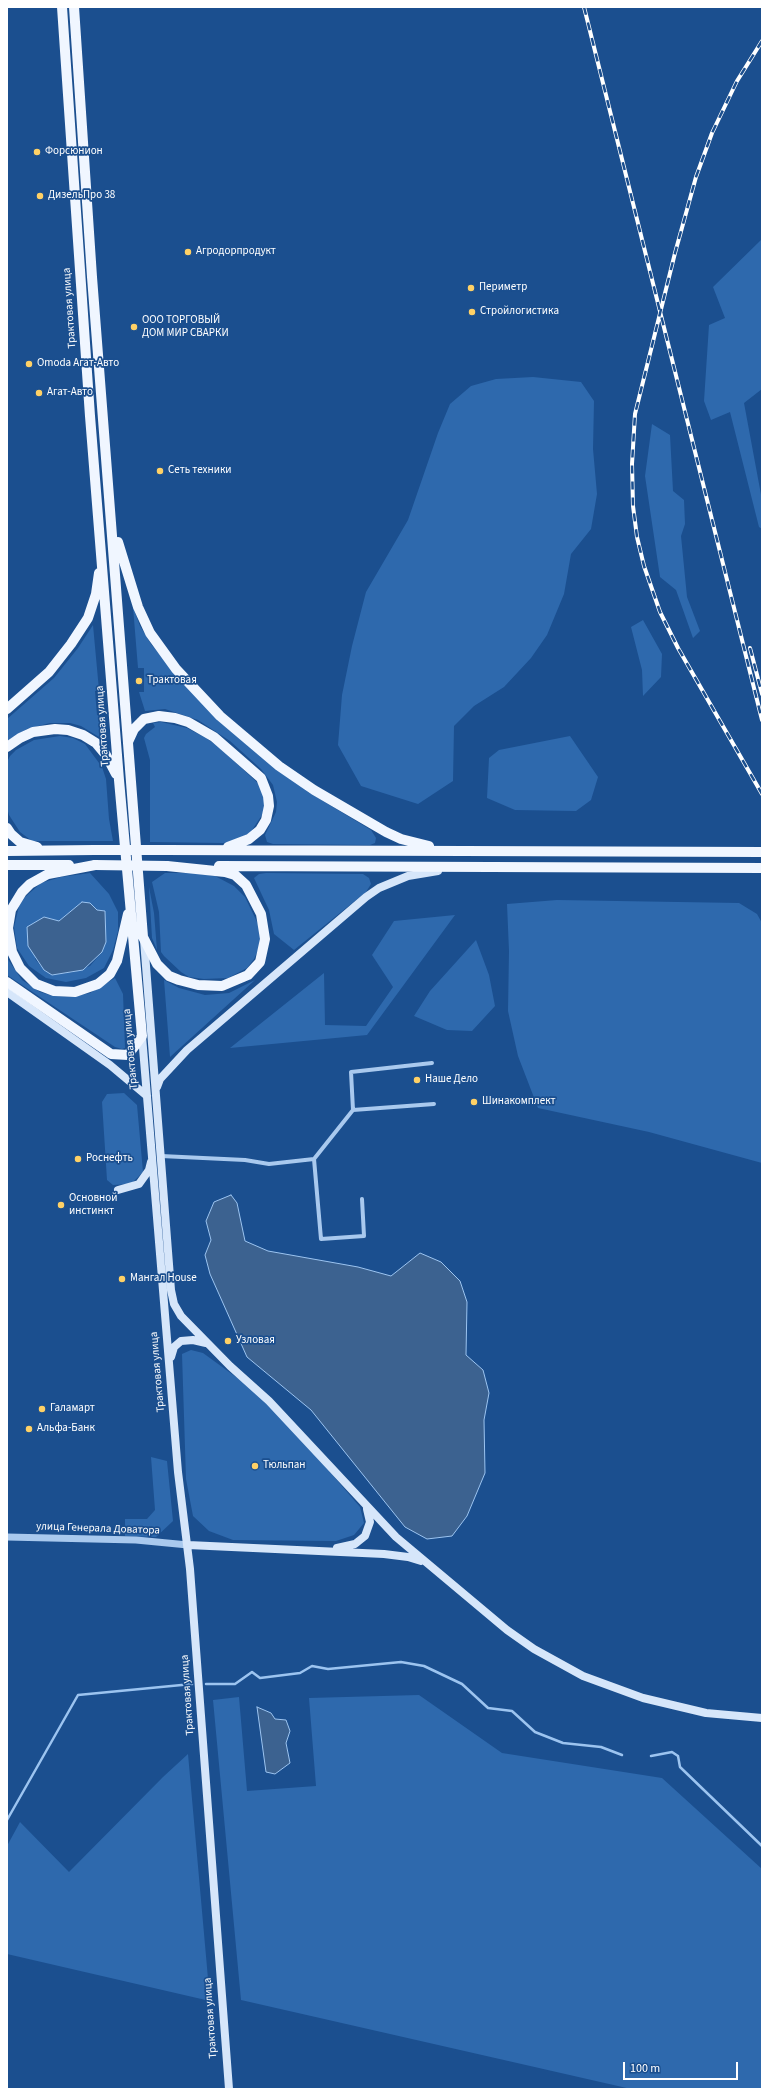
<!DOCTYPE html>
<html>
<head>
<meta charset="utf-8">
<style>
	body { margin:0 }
	#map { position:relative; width:769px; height:2096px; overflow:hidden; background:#1b4f8f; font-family:"Source Sans 3",sans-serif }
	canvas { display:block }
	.frame { position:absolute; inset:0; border:8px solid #fff; pointer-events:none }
	.scale { position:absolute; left:623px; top:2062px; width:115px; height:18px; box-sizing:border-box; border:2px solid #fff; border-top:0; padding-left:5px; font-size:12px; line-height:14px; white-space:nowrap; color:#fff; -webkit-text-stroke:3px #1b4f8f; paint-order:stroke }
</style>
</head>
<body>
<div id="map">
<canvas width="769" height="2096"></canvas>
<div class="frame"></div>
<div class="scale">100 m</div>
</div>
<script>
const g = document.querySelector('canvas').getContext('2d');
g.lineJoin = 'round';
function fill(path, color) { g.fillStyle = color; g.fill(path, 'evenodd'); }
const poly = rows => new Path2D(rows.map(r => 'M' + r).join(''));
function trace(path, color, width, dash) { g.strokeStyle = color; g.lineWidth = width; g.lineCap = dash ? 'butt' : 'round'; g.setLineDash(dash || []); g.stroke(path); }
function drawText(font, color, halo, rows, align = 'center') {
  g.font = font + ' "Source Sans 3",sans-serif'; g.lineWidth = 3.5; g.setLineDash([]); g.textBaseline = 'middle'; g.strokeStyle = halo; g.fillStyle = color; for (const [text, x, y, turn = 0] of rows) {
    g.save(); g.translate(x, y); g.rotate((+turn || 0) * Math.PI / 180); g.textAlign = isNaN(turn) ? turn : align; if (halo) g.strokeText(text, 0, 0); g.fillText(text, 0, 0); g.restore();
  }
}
const green = poly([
	[762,239,762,389,744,403,762,500,762,529,759,527,730,412,711,420,704,401,709,325,725,318,713,287],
	[533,377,581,382,594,401,593,449,597,494,591,529,571,554,564,594,547,635,531,658,504,687,474,706,454,726,453,781,418,804,361,786,338,745,342,695,352,646,366,592,408,520,438,433,450,404,471,386,496,379],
	[652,424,670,435,673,491,684,500,685,524,681,536,687,597,700,631,693,638,676,590,660,577,645,476],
	[133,607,140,626,151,644,183,683,308,792,371,830,376,838,375,843,370,845,273,844,267,842,265,835,276,812,277,802,273,785,261,769,230,741,198,720,165,709,145,711,139,692,144,692,144,668,138,668],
	[643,620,662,654,661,677,643,696,642,670,631,627],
	[93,625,99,690,95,691,97,715,100,715,99,737,81,726,70,723,50,723,27,729,7,741,7,719,54,678,78,648],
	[161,722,187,728,206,738,220,748,261,786,264,792,265,806,262,815,250,833,231,842,223,843,150,842,150,760,144,738,146,734,155,727,153,723],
	[60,736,73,738,85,744,102,767,106,779,109,819,113,841,32,841,20,832,9,815,7,808,7,762,10,756,16,750,34,740],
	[570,736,598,777,591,800,576,811,515,810,487,798,489,758,499,750],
	[90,873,109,894,118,912,118,931,113,950,104,968,86,978,66,982,46,978,29,966,17,948,14,927,19,906,25,897,41,883,61,877],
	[90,903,97,910,105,911,106,942,102,952,90,966,74,972,52,975,44,970,35,959,44,917,59,921],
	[165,873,193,873,215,876,234,886,245,897,259,926,260,937,259,948,254,959,247,968,228,978,204,979,189,977,181,972,164,956,161,952,159,912,152,882],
	[266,873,363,874,369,878,371,884,366,892,294,950,274,934,269,910,254,878,259,874],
	[149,887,154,913,157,950,152,938],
	[557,900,739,903,757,914,762,923,762,1163,649,1132,538,1108,518,1056,508,1011,509,951,507,904],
	[455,915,367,1035,230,1048,324,973,325,1025,366,1026,393,987,372,955,394,921],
	[476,940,489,975,495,1006,472,1031,447,1030,414,1016,430,991],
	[7,958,22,980,40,992,53,996,72,997,90,993,115,978,123,994,125,1048,122,1049,115,1047,7,975],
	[164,980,179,988,205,995,229,993,255,980,170,1057],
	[124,1093,137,1105,143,1172,131,1184,113,1185,107,1180,102,1102,107,1094],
	[191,1350,203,1353,269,1401,360,1507,364,1523,354,1535,336,1541,233,1540,209,1531,193,1516,186,1479,182,1354],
	[151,1457,167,1461,173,1521,156,1537,125,1536,125,1519,147,1519,155,1510],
	[419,1695,502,1753,662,1778,762,1869,762,2089,631,2089,241,2000,213,1700,239,1697,247,1791,316,1786,309,1698],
	[188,1754,210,2001,7,1954,7,1846,20,1822,69,1872,163,1777]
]);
const water = poly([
	[82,902,90,903,97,910,105,911,106,942,102,952,83,970,52,975,44,970,28,946,27,927,44,917,59,921,82,902],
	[231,1195,237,1203,245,1241,268,1251,358,1267,391,1276,420,1253,441,1262,460,1281,467,1302,466,1355,483,1370,489,1393,484,1420,485,1473,467,1516,452,1536,427,1539,405,1527,311,1410,247,1357,210,1274,205,1255,211,1240,206,1221,214,1202,231,1195],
	[257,1707,271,1713,275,1719,286,1720,290,1731,286,1743,290,1763,275,1774,266,1772,257,1707]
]);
const stream = poly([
	[206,1684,235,1684,252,1672,260,1678,300,1673,312,1666,328,1669,401,1662,424,1666,462,1684,488,1708,512,1711,535,1732,563,1743,601,1747,622,1755],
	[651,1756,672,1752,678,1756,680,1767,762,1846],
	[7,1820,78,1695,192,1684]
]);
const minor = poly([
	[353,1110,434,1104],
	[161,1156,245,1160,269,1164,314,1159,353,1110,351,1072,432,1063],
	[314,1159,321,1239,364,1236,362,1199]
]);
const tertiary = poly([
	[7,1537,136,1540,188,1545]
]);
const secondary = poly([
	[144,940,171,1290,174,1304,181,1316,230,1366,269,1401,396,1537,507,1630,534,1649,583,1676,643,1698,706,1713,762,1718],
	[7,992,110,1065,147,1096],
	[142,1036,178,1472,190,1569,229,2089],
	[157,1087,160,1079,187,1050,366,897,379,888,408,876,438,871],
	[118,1190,139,1184,149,1170,151,1162],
	[171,1357,174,1347,181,1341,193,1340,206,1343],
	[188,1545,384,1554,408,1557,421,1561],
	[337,1548,355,1544,365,1536,370,1522,367,1509]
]);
const primary = poly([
	[74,7,92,277,143,937,157,964,169,976,179,980,198,985,222,986,248,975,260,962,265,939,261,914,246,885,235,875,225,872,167,866],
	[118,542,138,607,150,633,176,669,220,716,279,766,314,790,386,832,401,839,429,846],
	[7,709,49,672,71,644,88,618,96,594,99,573],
	[128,742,134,729,144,719,159,716,175,718,188,722,214,737,261,778,268,796,269,806,266,820,260,830,249,839,228,847],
	[7,747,20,738,33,732,55,729,68,730,83,735,96,743,106,755,116,774],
	[7,828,11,834,20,842,37,847],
	[165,850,762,852],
	[7,851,94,850],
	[7,865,69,865],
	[95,865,48,874,30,884,22,892,11,910,8,928,12,952,20,968,36,984,54,991,75,992,98,984,110,974,117,961,128,914],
	[219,866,762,868],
	[7,982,111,1054,128,1055,142,1036,119,780,90,416,62,7]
]);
const rail = poly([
	[584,7,762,720],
	[762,41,737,81,712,133,696,177,675,253,635,414,632,464,633,506,637,537,644,566,660,612,678,648,762,794],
	[750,648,762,694]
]);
const primaryBridge = poly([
	[94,850,165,850],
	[95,865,167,866]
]);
const markers = [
	[37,152,4,"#ffd166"],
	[40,196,4,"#ffd166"],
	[188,252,4,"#ffd166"],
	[471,288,4,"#ffd166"],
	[472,312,4,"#ffd166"],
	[134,327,4,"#ffd166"],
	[29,364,4,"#ffd166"],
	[39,393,4,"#ffd166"],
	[160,471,4,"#ffd166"],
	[139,681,4,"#ffd166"],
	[417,1080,4,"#ffd166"],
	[474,1102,4,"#ffd166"],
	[78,1159,4,"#ffd166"],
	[61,1205,4,"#ffd166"],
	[122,1279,4,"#ffd166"],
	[228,1341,4,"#ffd166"],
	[42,1409,4,"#ffd166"],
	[29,1429,4,"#ffd166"],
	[255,1466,4,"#ffd166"]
];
const poiNames = [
	["Форсюнион",45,152],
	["ДизельПро 38",48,196],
	["Агродорпродукт",196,252],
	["Периметр",479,288],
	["Стройлогистика",480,312],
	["ООО ТОРГОВЫЙ",142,321],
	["ДОМ МИР СВАРКИ",142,334],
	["Omoda Агат-Авто",37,364],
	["Агат-Авто",47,393],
	["Сеть техники",168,471],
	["Трактовая",147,681],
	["Наше Дело",425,1080],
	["Шинакомплект",482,1102],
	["Роснефть",86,1159],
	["Основной",69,1199],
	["инстинкт",69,1212],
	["Мангал House",130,1279],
	["Узловая",236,1341],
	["Галамарт",50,1409],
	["Альфа-Банк",37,1429],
	["Тюльпан",263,1466]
];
const streetNames = [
	["Трактовая улица",70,308,-94],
	["Трактовая улица",103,726,-94],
	["Трактовая улица",131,1049,-95],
	["Трактовая улица",158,1372,-95],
	["улица Генерала Доватора",98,1529,2],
	["Трактовая улица",188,1695,-94],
	["Трактовая улица",211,2018,-94]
];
fill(green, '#2e69ad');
fill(water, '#3c6290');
trace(water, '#9cc4f0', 1);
trace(stream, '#9cc4f0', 2.5);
trace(minor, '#a9c9ee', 4);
trace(tertiary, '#a9c9ee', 7);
trace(secondary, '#d6e6fa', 8);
trace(primary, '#f0f6ff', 10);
trace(rail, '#fff', 4);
trace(rail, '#1b4f8f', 2.5, [8]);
trace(primaryBridge, '#f0f6ff', 10);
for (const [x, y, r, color] of markers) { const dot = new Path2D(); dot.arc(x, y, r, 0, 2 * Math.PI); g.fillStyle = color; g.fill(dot); trace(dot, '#1b4f8f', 1.5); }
drawText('11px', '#fff', '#1b4f8f', poiNames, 'left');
drawText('11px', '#fff', '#1b4f8f', streetNames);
</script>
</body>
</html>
